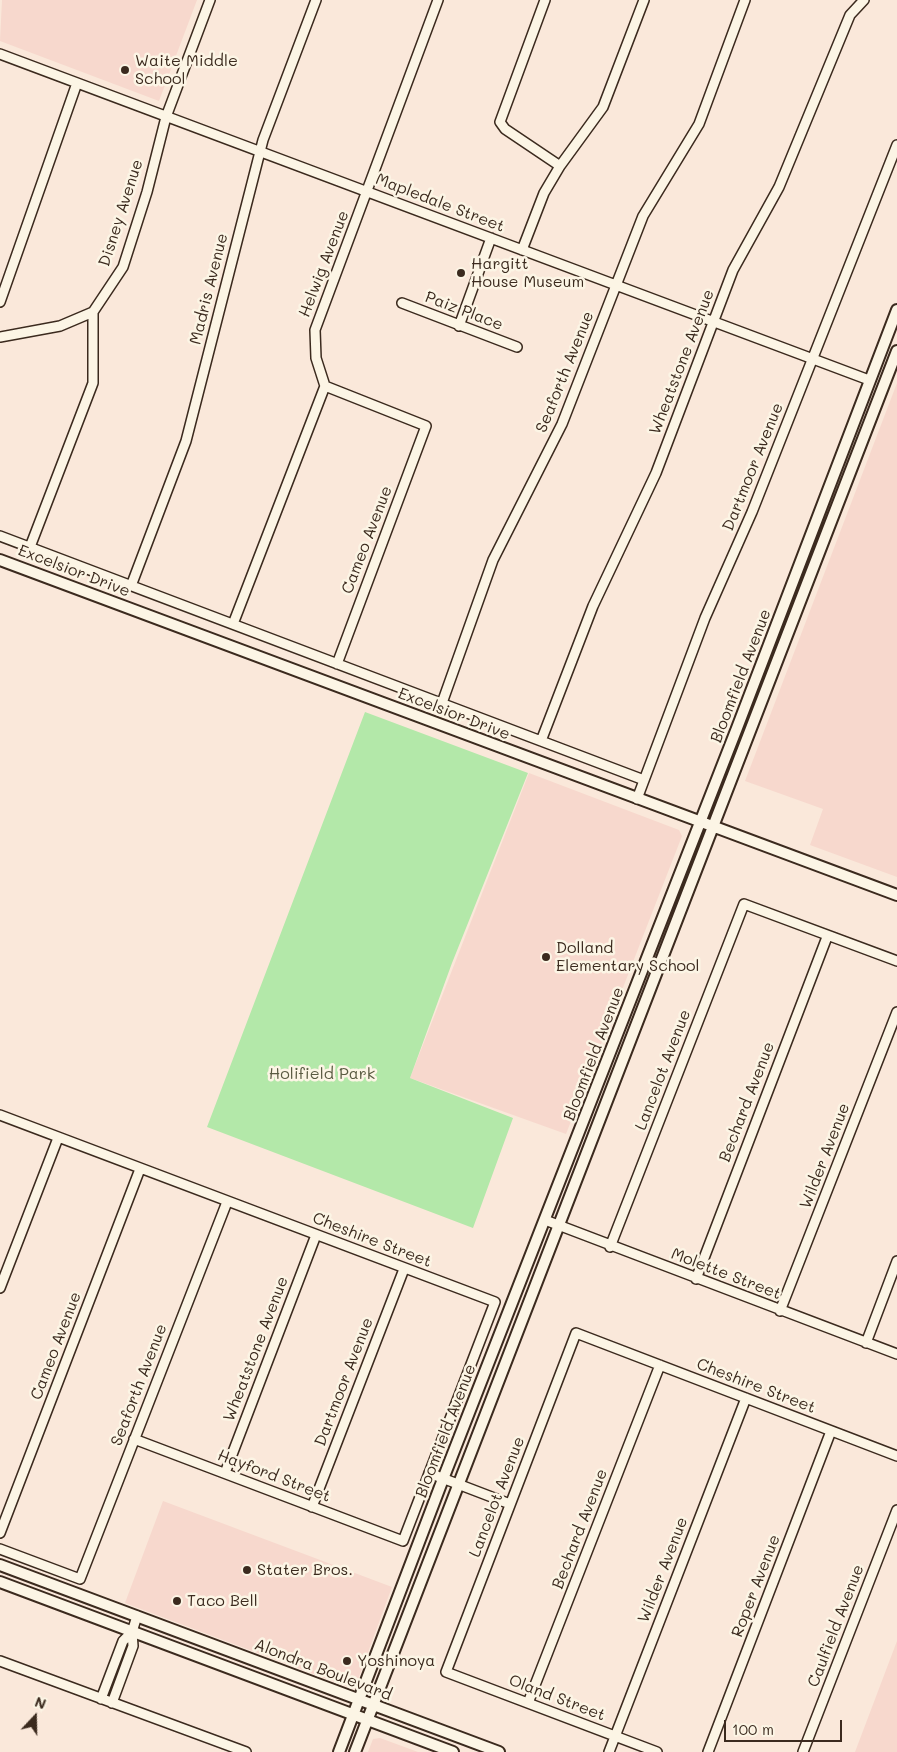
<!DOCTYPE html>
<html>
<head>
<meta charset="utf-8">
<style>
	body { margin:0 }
	#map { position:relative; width:897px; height:1752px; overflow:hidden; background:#fae8da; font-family:Mali,sans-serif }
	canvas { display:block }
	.north { position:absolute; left:10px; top:1692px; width:50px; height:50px; -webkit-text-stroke:4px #fcf5e5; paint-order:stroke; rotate:21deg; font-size:14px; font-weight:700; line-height:20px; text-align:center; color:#3b2a1e }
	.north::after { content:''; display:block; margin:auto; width:18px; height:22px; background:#3b2a1e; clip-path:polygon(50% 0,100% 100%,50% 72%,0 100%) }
	.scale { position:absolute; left:724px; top:1720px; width:118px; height:22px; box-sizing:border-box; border:2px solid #3b2a1e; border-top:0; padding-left:6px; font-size:15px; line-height:18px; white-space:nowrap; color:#3b2a1e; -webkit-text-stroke:4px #fcf5e5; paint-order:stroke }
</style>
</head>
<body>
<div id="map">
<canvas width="897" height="1752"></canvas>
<div class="north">N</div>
<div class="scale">100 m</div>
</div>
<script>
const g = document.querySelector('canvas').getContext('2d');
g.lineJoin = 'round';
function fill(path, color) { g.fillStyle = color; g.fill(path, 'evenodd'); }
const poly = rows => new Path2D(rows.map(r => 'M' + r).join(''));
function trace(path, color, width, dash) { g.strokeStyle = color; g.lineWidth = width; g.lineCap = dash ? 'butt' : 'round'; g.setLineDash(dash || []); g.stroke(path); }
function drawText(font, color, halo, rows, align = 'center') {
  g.font = font + ' Mali,sans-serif'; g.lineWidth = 5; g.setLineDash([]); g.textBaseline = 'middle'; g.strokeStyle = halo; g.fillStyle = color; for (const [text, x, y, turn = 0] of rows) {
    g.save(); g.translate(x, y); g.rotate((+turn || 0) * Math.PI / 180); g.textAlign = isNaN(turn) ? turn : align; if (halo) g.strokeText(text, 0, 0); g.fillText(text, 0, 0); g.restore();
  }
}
const built = poly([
	[2,0,197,0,159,101,0,41],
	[897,383,897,877,810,845,823,809,745,781],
	[529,773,679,830,682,836,566,1134,410,1078],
	[163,1501,392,1587,357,1682,348,1687,125,1603],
	[897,1641,897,1752,855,1752],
	[380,1738,418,1752,368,1752,373,1739]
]);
const green = poly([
	[365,712,528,773,452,963,410,1078,513,1118,473,1228,207,1127]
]);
const minor = poly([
	[545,0,500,122,505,129,560,166],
	[0,54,869,380],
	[522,250,544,193,560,166,603,107,644,0],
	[0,302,77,83],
	[402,303,517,347],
	[459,326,491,238],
	[0,337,60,326,93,312],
	[325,386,426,426,337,664],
	[0,536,644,780],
	[30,547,93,383,93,312,123,267,147,192,166,117,210,0],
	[131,586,186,441,263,140,316,0],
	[233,624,325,386,316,358,315,330,438,0],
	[442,703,493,560,562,424,643,216,699,124,745,0],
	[541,741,593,606,656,473,733,270,779,187,850,15,864,0],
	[637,799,705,618,752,512,897,145],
	[0,1115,495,1302,403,1541,134,1439],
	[545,1220,897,1354],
	[610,1247,744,904,897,961],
	[696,1279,827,937],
	[0,1288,58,1138],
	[780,1311,897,1012],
	[866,1343,897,1261],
	[225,1473,316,1235],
	[429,1473,510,1504],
	[312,1507,404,1269],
	[0,1533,140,1169],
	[0,1549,80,1579,227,1202],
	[0,1661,246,1752],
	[101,1699,123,1641,132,1632,137,1616],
	[112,1703,133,1646,132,1632],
	[528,1703,660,1365],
	[609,1752,746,1398],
	[657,1752,446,1672,576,1333,897,1456],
	[708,1752,831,1431],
	[803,1752,897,1510]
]);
const major = poly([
	[0,560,897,895],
	[0,1565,499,1752],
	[0,1582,453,1752],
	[339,1752,443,1479,737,728,897,310],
	[355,1752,897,351]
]);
const markers = [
	[125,70,5,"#3b2a1e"],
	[461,273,5,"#3b2a1e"],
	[546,957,5,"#3b2a1e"],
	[247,1570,5,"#3b2a1e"],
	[177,1601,5,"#3b2a1e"],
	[347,1661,5,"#3b2a1e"]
];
const poiNames = [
	["Waite Middle",135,61],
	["School",135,79],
	["Hargitt",471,264],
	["House Museum",471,282],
	["Dolland",556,948],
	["Elementary School",556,966],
	["Stater Bros.",257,1570],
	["Taco Bell",187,1601],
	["Yoshinoya",357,1661]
];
const streetNames = [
	["Mapledale Street",440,203,21],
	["Disney Avenue",121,213,-72],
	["Helwig Avenue",324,264,-69],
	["Madris Avenue",209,289,-76],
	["Paiz Place",464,311,21],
	["Wheatstone Avenue",682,362,-69],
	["Seaforth Avenue",565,372,-68],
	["Dartmoor Avenue",753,467,-68],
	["Cameo Avenue",367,540,-69],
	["Excelsior Drive",74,571,21],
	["Bloomfield Avenue",741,676,-69],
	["Excelsior Drive",454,714,21],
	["Bloomfield Avenue",594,1054,-69],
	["Lancelot Avenue",663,1070,-69],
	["Bechard Avenue",747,1102,-69],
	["Wilder Avenue",825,1156,-69],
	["Cheshire Street",372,1240,21],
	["Molette Street",726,1274,21],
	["Cameo Avenue",56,1346,-69],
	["Wheatstone Avenue",256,1349,-69],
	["Dartmoor Avenue",344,1382,-69],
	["Seaforth Avenue",139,1385,-69],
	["Cheshire Street",756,1386,21],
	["Bloomfield Avenue",446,1431,-69],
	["Hayford Street",274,1476,21],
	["Lancelot Avenue",497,1497,-69],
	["Bechard Avenue",580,1529,-69],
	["Wilder Avenue",663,1570,-69],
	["Roper Avenue",756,1586,-69],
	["Caulfield Avenue",836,1626,-69],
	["Alondra Boulevard",323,1670,21],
	["Oland Street",557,1698,21]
];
const parkNames = [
	["Holifield Park",322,1074]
];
fill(built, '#f7d8cd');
fill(green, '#b3e8a9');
trace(minor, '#3b2a1e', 12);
trace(major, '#3b2a1e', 14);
trace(minor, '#fcf5e5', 9);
trace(major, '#fcf5e5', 10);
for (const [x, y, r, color] of markers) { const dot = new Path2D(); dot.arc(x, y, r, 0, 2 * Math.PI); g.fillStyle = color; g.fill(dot); trace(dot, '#fcf5e5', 2); }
drawText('16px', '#3b2a1e', '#fcf5e5', poiNames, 'left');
drawText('16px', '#3b2a1e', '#fcf5e5', streetNames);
drawText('16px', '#595a41', '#fcf5e5', parkNames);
</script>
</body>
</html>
